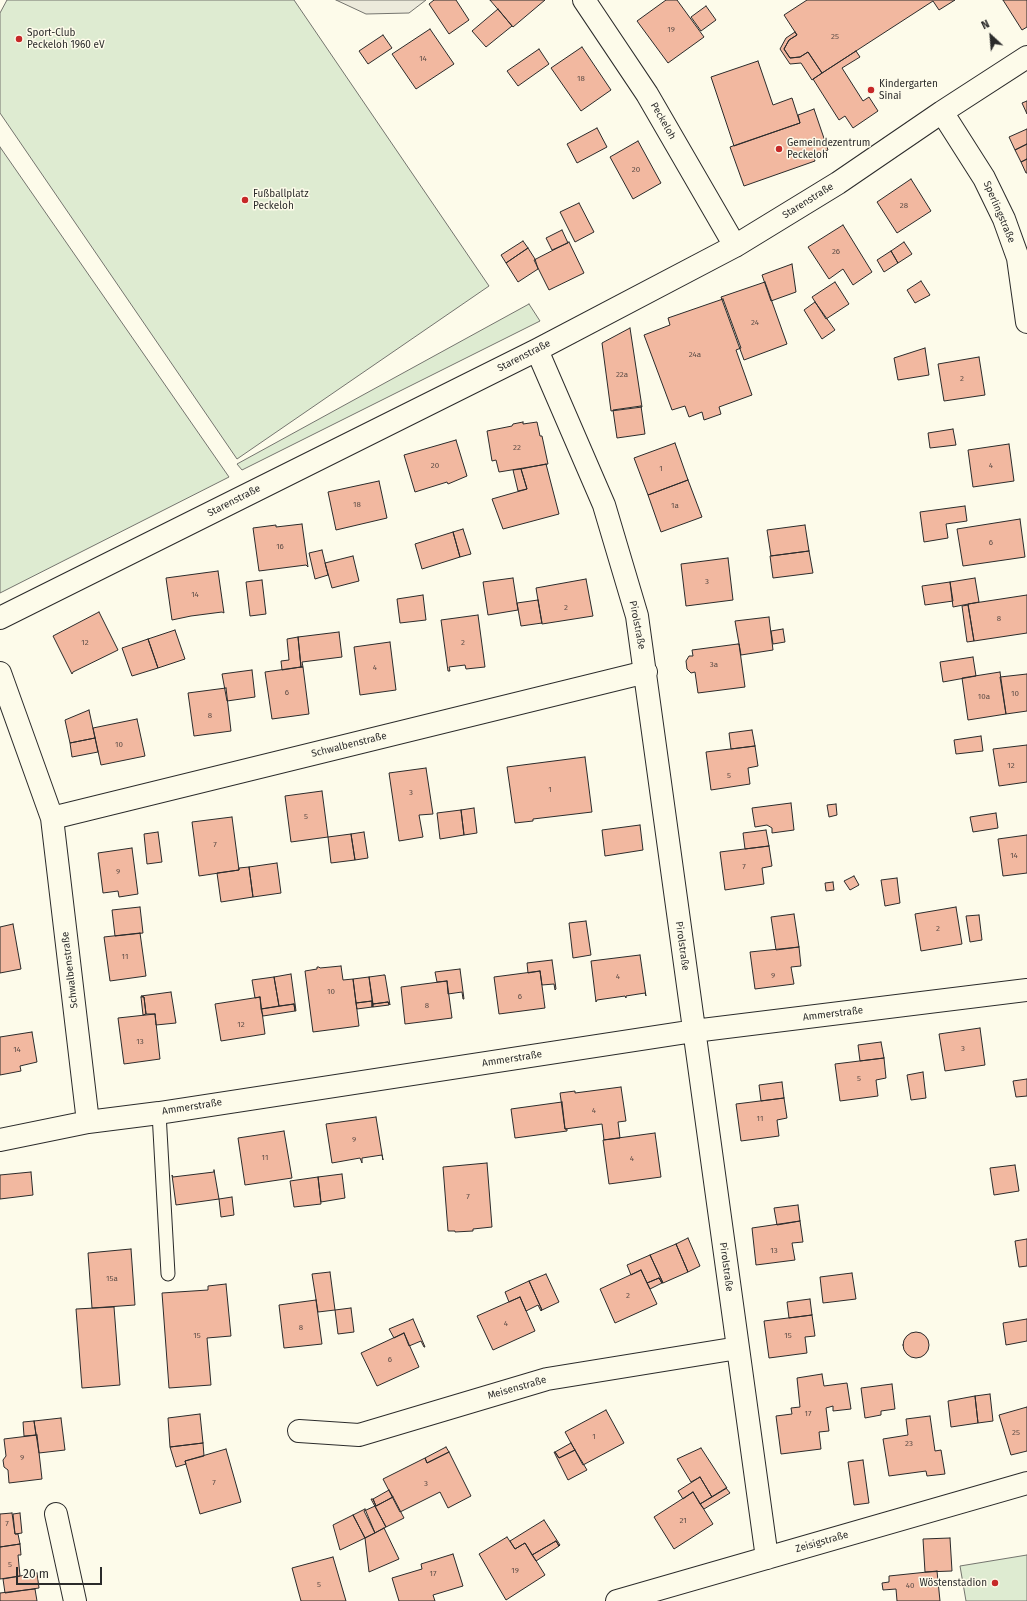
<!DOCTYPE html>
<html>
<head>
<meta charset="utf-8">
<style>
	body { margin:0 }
	#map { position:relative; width:1027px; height:1601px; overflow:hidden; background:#fdfbea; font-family:"Fira Sans",sans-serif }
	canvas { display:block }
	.north { position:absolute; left:971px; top:16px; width:40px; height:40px; -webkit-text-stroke:3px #fdfbea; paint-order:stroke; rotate:334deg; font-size:11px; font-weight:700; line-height:16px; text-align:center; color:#2b2b2b }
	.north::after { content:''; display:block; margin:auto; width:14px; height:18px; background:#2b2b2b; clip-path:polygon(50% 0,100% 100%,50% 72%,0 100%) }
	.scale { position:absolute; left:16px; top:1567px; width:86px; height:18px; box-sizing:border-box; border:2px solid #2b2b2b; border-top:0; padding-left:5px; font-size:12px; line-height:14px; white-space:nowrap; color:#2b2b2b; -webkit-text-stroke:3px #fdfbea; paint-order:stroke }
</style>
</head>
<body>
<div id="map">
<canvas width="1027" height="1601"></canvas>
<div class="north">N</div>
<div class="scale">20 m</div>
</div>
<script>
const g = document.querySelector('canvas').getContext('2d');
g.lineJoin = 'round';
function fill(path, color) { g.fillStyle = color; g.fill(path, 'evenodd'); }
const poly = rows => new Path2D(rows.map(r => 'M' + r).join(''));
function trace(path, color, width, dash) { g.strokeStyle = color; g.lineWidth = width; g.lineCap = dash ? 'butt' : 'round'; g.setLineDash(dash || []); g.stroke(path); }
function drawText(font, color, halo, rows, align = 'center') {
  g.font = font + ' "Fira Sans",sans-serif'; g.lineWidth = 3; g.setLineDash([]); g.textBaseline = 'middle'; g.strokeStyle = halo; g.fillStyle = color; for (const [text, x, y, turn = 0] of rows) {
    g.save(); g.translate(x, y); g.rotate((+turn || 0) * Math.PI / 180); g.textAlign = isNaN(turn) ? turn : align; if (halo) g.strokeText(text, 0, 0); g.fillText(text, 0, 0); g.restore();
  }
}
const green = poly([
	[7,0,294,0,489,286,237,459,0,113,0,13,7,0],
	[0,147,229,477,0,593,0,147],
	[529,304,540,321,242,470,237,464,529,304],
	[1027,1555,1027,1601,966,1601,960,1566,1027,1555]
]);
const parking = poly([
	[336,0,426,0,409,13,366,14,336,0]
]);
const building = poly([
	[434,0,456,0,469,20,449,34,429,4,434,0],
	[490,0,545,0,513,27,490,0],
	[666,0,677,0,704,37,668,63,637,21,666,0],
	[807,0,955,0,939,10,933,1,822,73,808,52,800,57,790,58,784,49,789,40,797,35,784,15,807,0],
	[1003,0,1027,0,1027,27,1022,30,1003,0],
	[706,6,716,20,701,31,691,17,706,6],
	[498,9,512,26,486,47,472,31,498,9],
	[430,29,454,64,416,89,392,54,430,29],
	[795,32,797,35,789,40,784,49,790,58,800,57,808,52,822,73,812,80,801,63,790,64,780,49,786,38,795,32],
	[383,35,392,48,368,64,359,51,383,35],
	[582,47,611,90,581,111,551,68,582,47],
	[539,49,549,64,518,86,507,71,539,49],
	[856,51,860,57,842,68,863,101,869,97,878,111,853,128,845,116,839,120,813,79,856,51],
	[758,61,773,105,792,98,800,123,734,146,711,77,758,61],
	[1027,101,1027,114,1022,103,1027,101],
	[814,109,828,150,813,155,815,161,744,186,730,147,800,123,798,115,814,109],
	[597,128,607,147,577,163,567,144,597,128],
	[1027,129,1027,144,1015,150,1009,137,1027,129],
	[638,141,661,183,633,199,610,157,638,141],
	[1027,144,1027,159,1021,162,1015,150,1027,144],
	[1027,159,1027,173,1026,173,1021,162,1027,159],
	[911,179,931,211,897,233,877,202,911,179],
	[579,203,594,232,575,242,560,212,579,203],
	[843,225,872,272,853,285,843,269,829,279,808,247,843,225],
	[562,230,568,243,552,250,546,238,562,230],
	[523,241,528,248,506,263,501,255,523,241],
	[569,242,584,273,549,290,534,260,569,242],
	[904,242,912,254,898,263,891,251,904,242],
	[528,248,535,259,538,269,518,282,506,263,528,248],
	[891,251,898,263,884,272,877,260,891,251],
	[792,264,796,292,771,301,762,275,792,264],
	[921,281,930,295,915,303,907,290,921,281],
	[765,282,787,344,744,360,721,297,765,282],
	[835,282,849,304,826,319,812,297,835,282],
	[723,299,741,348,736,350,752,395,719,407,721,414,704,420,702,412,689,417,685,406,672,410,644,335,670,325,668,318,723,299],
	[815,302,835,330,822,339,804,310,815,302],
	[630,328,642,407,611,411,602,343,630,328],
	[925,348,929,375,898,380,894,358,925,348],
	[979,357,985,395,944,401,938,364,979,357],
	[641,406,645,434,617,438,613,410,641,406],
	[523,422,523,424,537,422,540,436,542,436,548,464,499,472,496,460,492,461,487,431,512,426,513,424,523,422],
	[953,429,956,445,930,448,928,433,953,429],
	[456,440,467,476,448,484,447,482,415,492,404,455,456,440],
	[675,443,688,480,648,495,634,458,675,443],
	[1009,444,1014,481,973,487,968,450,1009,444],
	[546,464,559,514,503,529,492,499,527,489,521,469,546,464],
	[521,469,527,489,518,491,513,470,521,469],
	[688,480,702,517,661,532,648,495,688,480],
	[379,481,387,518,336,530,328,492,379,481],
	[965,506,967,521,946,524,948,538,924,542,920,512,965,506],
	[1020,519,1025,557,963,566,957,529,1020,519],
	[302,524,308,567,306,565,259,571,253,528,276,525,276,527,302,524],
	[805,525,809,551,771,556,767,530,805,525],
	[463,529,471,554,460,557,453,532,463,529],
	[453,532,460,557,422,569,415,544,453,532],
	[322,550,328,575,315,579,309,553,322,550],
	[809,551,813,573,773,578,770,556,809,551],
	[353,556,359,581,332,588,325,563,353,556],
	[728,558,733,600,686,606,681,564,728,558],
	[218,571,224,613,222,612,191,616,172,620,166,578,218,571],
	[513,578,518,610,488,615,483,582,513,578],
	[975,578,979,602,953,607,950,582,975,578],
	[586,579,593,616,542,624,536,588,586,579],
	[262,580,266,614,250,616,246,582,262,580],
	[950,582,953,601,925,605,922,586,950,582],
	[423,595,426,620,400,623,397,599,423,595],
	[1027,595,1027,633,974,641,968,604,1027,595],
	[538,600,542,623,521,626,517,603,538,600],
	[968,605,974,641,967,642,962,606,968,605],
	[99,612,118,650,73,672,72,674,53,636,99,612],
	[478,615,485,667,466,669,465,665,449,667,450,671,448,671,441,620,478,615],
	[769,617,773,650,741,655,735,621,769,617],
	[783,629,785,642,773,644,771,631,783,629],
	[175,630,185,659,158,668,148,639,175,630],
	[339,632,342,657,302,662,303,667,301,667,298,637,339,632],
	[298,637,301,667,282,670,281,661,289,660,287,639,298,637],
	[148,639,158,668,132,676,122,648,148,639],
	[390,642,396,690,360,695,354,647,390,642],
	[738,644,739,644,745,687,698,693,695,672,691,673,687,669,686,661,689,656,693,656,692,650,738,644],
	[973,657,976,676,943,682,940,662,973,657],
	[301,667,303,667,309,714,272,719,265,672,301,667],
	[252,670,255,697,227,701,222,674,252,670],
	[1000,672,1006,714,968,720,962,678,1000,672],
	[1027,674,1027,711,1006,714,1000,677,1027,674],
	[226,688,231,731,194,736,188,693,226,688],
	[89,710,95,738,70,743,65,720,89,710],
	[137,719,145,756,101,765,93,728,137,719],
	[752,730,755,746,731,749,729,733,752,730],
	[981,736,983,751,956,754,954,740,981,736],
	[95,738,98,752,72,757,70,743,95,738],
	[1027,745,1027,782,999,786,993,749,1027,745],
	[755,746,758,766,748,768,750,784,711,790,706,752,755,746],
	[585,757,592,812,533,819,533,821,515,823,507,767,585,757],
	[426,768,433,814,419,815,423,837,399,841,389,773,426,768],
	[322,791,328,837,291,842,285,796,322,791],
	[791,803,794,830,772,833,772,828,767,825,755,827,752,808,791,803],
	[836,804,837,815,829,817,827,805,836,804],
	[474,808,477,833,464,835,461,810,474,808],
	[461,810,464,835,440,839,437,813,461,810],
	[996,813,998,828,973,832,970,817,996,813],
	[232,817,239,870,199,876,192,822,232,817],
	[640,825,643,850,605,856,602,830,640,825],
	[766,830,769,846,745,849,743,833,766,830],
	[158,832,162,862,147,864,144,834,158,832],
	[364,832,368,858,355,860,351,834,364,832],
	[351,834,355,860,331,863,328,837,351,834],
	[1027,835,1027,873,1003,876,998,839,1027,835],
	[769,846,772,866,762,868,764,884,725,890,720,852,769,846],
	[132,848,138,894,119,897,118,891,103,893,98,853,132,848],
	[277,863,281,893,253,897,249,867,277,863],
	[249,867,253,897,221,902,217,873,239,870,239,868,249,867],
	[854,876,859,885,850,890,844,881,854,876],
	[897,878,900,903,885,906,881,880,897,878],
	[833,882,834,890,826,891,825,883,833,882],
	[140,907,143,933,115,936,112,910,140,907],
	[956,907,962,944,921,951,915,914,956,907],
	[794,914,799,947,776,950,771,917,794,914],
	[979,915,982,940,970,942,966,916,979,915],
	[586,921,591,955,573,958,569,923,586,921],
	[13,924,21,969,0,973,0,927,13,924],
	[140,933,146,976,110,981,104,937,140,933],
	[799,947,801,966,791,967,794,984,755,989,750,952,799,947],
	[640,955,646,996,645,993,626,996,626,998,625,996,597,1000,596,1002,591,961,640,955],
	[552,960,556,989,555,990,554,984,542,985,540,971,528,973,527,963,552,960],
	[341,966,343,980,353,979,359,1026,313,1032,305,971,317,969,317,967,319,967,320,968,341,966],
	[460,969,464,999,463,999,462,992,448,994,447,981,437,982,435,972,460,969],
	[540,971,545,1008,499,1014,494,977,540,971],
	[291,974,296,1011,295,1011,294,1004,279,1006,274,977,291,974],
	[384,975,385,975,390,1005,388,1002,373,1004,369,977,384,975],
	[274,977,279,1006,261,1009,260,997,255,998,252,980,274,977],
	[369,977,373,1007,372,1007,372,1001,356,1003,353,979,369,977],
	[447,981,452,1018,405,1024,401,987,447,981],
	[171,992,176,1023,156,1025,155,1014,146,1014,144,997,141,996,171,992],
	[141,997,144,997,146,1014,143,1015,141,997],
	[260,997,265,1034,221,1041,215,1004,260,997],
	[372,1001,372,1007,357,1009,356,1003,372,1001],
	[388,1002,389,1005,373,1007,373,1004,388,1002],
	[294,1004,295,1011,263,1016,261,1009,294,1004],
	[155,1014,160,1059,124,1064,118,1018,155,1014],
	[980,1028,985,1065,945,1071,939,1034,980,1028],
	[32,1032,37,1062,20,1066,21,1071,0,1075,0,1037,32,1032],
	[881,1042,884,1058,860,1061,858,1045,881,1042],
	[884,1058,886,1078,876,1080,878,1096,840,1101,835,1064,884,1058],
	[923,1072,926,1098,911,1100,907,1075,923,1072],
	[1027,1079,1027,1096,1016,1097,1013,1081,1027,1079],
	[782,1082,784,1098,761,1101,759,1085,782,1082],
	[621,1087,626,1121,618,1122,620,1138,604,1140,602,1124,565,1129,560,1093,575,1091,575,1093,621,1087],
	[784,1098,787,1118,777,1120,779,1136,741,1141,736,1104,784,1098],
	[562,1102,565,1129,567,1129,567,1131,515,1138,511,1109,562,1102],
	[376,1117,383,1160,382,1155,362,1158,362,1163,360,1158,332,1163,326,1124,376,1117],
	[284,1131,292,1178,245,1185,238,1138,284,1131],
	[655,1133,661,1177,609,1184,603,1140,655,1133],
	[487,1163,492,1227,473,1229,473,1231,455,1232,455,1231,448,1231,443,1167,487,1163],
	[1015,1165,1019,1191,994,1195,990,1168,1015,1165],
	[214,1170,219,1199,176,1205,172,1175,173,1177,214,1172,214,1170],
	[31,1172,33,1195,0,1199,0,1175,31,1172],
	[342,1174,345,1198,321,1202,318,1177,342,1174],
	[318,1177,321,1204,294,1207,290,1181,318,1177],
	[232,1197,234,1215,221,1217,219,1199,232,1197],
	[798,1205,800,1221,777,1225,774,1208,798,1205],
	[800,1221,803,1242,792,1243,795,1260,756,1265,752,1228,800,1221],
	[688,1238,700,1266,688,1272,676,1244,688,1238],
	[1027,1239,1027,1266,1019,1267,1015,1241,1027,1239],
	[676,1244,688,1272,663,1283,650,1255,676,1244],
	[131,1249,135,1305,92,1308,88,1253,131,1249],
	[650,1255,663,1283,662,1283,659,1278,647,1283,641,1270,631,1275,627,1265,650,1255],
	[641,1270,657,1304,615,1323,600,1289,641,1270],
	[330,1272,335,1310,318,1312,312,1274,330,1272],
	[852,1273,856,1299,823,1303,820,1277,852,1273],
	[546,1274,559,1302,542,1310,529,1281,546,1274],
	[659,1278,662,1283,650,1289,647,1283,659,1278],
	[529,1281,542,1310,541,1311,538,1305,526,1311,520,1297,509,1302,505,1292,529,1281],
	[226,1284,231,1336,207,1338,211,1385,169,1388,162,1293,208,1290,208,1286,226,1284],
	[520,1297,535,1331,493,1350,477,1316,520,1297],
	[810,1299,812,1315,789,1318,787,1302,810,1299],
	[316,1300,322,1344,284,1348,279,1305,316,1300],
	[114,1307,120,1385,82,1388,76,1309,114,1307],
	[351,1308,354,1332,338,1334,335,1310,351,1308],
	[812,1315,815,1336,805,1337,807,1353,769,1358,764,1321,812,1315],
	[413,1319,425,1347,424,1347,421,1341,409,1346,404,1333,394,1338,389,1329,413,1319],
	[1027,1319,1027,1341,1006,1345,1003,1323,1027,1319],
	'903 1345a13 13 0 1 1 26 0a13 13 0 1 1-26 0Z',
	[404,1333,419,1367,377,1386,361,1353,404,1333],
	[822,1374,824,1386,847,1383,851,1409,833,1411,833,1406,826,1408,829,1431,819,1432,821,1449,781,1454,776,1416,792,1414,791,1408,800,1407,797,1378,822,1374],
	[892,1384,895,1409,881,1411,881,1415,865,1418,861,1388,892,1384],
	[990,1394,993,1421,978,1423,975,1396,990,1394],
	[975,1396,978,1423,951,1427,948,1401,975,1396],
	[1027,1407,1027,1451,1011,1455,999,1415,1027,1407],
	[606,1410,624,1443,583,1465,565,1432,606,1410],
	[200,1414,203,1443,170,1447,168,1418,200,1414],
	[930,1416,935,1451,941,1450,945,1474,927,1476,926,1471,889,1476,883,1439,908,1435,906,1419,930,1416],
	[61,1418,65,1450,39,1453,34,1421,61,1418],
	[34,1421,36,1435,24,1436,23,1422,34,1421],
	[37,1435,42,1479,9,1483,8,1470,4,1467,3,1460,6,1456,4,1439,37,1435],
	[203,1443,204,1456,185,1461,186,1464,176,1467,170,1447,203,1443],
	[571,1443,575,1450,559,1458,555,1452,571,1443],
	[446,1447,449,1452,427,1463,425,1458,446,1447],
	[701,1448,727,1488,712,1497,700,1477,691,1482,677,1459,701,1448],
	[226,1449,241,1502,200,1514,185,1461,226,1449],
	[575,1450,587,1470,568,1480,554,1452,555,1452,559,1458,575,1450],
	[449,1452,471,1496,448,1508,440,1492,400,1512,383,1479,425,1458,427,1463,449,1452],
	[863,1460,869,1503,854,1505,848,1462,863,1460],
	[700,1477,712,1497,700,1504,693,1492,683,1499,678,1491,700,1477],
	[726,1488,730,1493,704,1509,700,1504,726,1488],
	[389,1490,393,1497,376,1506,373,1499,389,1490],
	[693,1492,713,1524,674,1549,654,1517,693,1492],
	[393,1497,404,1518,386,1527,371,1499,373,1499,376,1506,393,1497],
	[375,1506,386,1527,375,1533,364,1511,375,1506],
	[365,1509,375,1533,365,1538,353,1515,365,1509],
	[12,1513,15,1534,18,1534,20,1544,0,1547,0,1514,12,1513],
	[20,1513,22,1533,15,1534,13,1514,20,1513],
	[353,1515,365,1538,340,1550,333,1525,353,1515],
	[544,1520,560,1545,559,1546,556,1541,532,1555,525,1543,515,1549,510,1541,544,1520],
	[384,1528,399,1559,369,1572,365,1538,384,1528],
	[507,1537,515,1549,525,1543,545,1575,506,1600,479,1554,507,1537],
	[950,1538,952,1571,925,1572,923,1539,950,1538],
	[556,1541,559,1546,536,1561,532,1555,556,1541],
	[20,1544,21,1555,18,1555,20,1576,0,1579,0,1547,20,1544],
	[453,1554,463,1586,433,1595,435,1601,399,1601,392,1578,422,1569,421,1564,453,1554],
	[333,1557,346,1601,301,1601,292,1568,333,1557],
	[937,1571,940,1601,897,1601,896,1589,883,1590,882,1583,889,1582,889,1576,937,1571],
	[37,1573,39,1588,5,1593,3,1579,37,1573],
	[35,1589,37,1601,0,1601,0,1593,35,1589]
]);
const lane = poly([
	[159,1113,168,1274]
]);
const street = poly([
	[584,0,647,94,735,246],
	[942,112,984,178,1004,219,1018,258,1027,322],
	[537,350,604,505,637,616,767,1558],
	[0,618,537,350,735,246,838,183,942,112,1027,57],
	[0,673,52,818,88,1122],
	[52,818,646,672],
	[0,1140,88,1122,159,1113,694,1031,1027,990],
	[299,1431,359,1435,547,1379,738,1348],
	[56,1514,75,1601],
	[617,1601,1027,1483]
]);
const markers = [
	[19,39,4,"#c62828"],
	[871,90,4,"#c62828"],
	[779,149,4,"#c62828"],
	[245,200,4,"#c62828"],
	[995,1583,4,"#c62828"]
];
const numberNames = [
	["19",671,30],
	["25",835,37],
	["14",423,59],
	["18",581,79],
	["20",636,170],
	["28",904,206],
	["26",836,252],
	["24",755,323],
	["24a",695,355],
	["22a",622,375],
	["2",962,379],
	["22",517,448],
	["20",435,466],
	["4",991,466],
	["1",661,469],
	["18",357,505],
	["1a",675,506],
	["6",991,543],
	["16",280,547],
	["3",707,582],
	["14",195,595],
	["2",566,608],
	["8",999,619],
	["12",85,643],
	["2",463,643],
	["3a",714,665],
	["4",375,668],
	["6",287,693],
	["10",1015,694],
	["10a",984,697],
	["8",210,716],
	["10",119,745],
	["12",1011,766],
	["5",729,776],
	["1",550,790],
	["3",411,793],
	["5",306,817],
	["7",215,845],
	["14",1014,856],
	["7",744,867],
	["9",118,872],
	["2",938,929],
	["11",125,957],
	["9",773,976],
	["4",618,977],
	["10",331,992],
	["6",520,997],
	["8",427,1006],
	["12",241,1025],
	["13",140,1042],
	["3",963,1049],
	["14",17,1050],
	["5",859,1079],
	["4",594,1111],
	["11",760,1119],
	["9",354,1140],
	["11",265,1158],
	["4",632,1159],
	["7",468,1197],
	["13",774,1251],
	["15a",112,1279],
	["2",628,1296],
	["4",506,1324],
	["8",301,1328],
	["15",197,1336],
	["15",788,1336],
	["6",390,1360],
	["17",808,1414],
	["25",1016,1433],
	["1",594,1437],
	["23",909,1444],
	["9",22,1458],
	["7",214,1483],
	["3",426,1484],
	["21",683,1521],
	["7",7,1524],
	["5",10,1565],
	["19",515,1571],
	["17",433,1574],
	["5",319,1585],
	["40",910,1586]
];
const poiNames = [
	["Sport-Club",27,33],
	["Peckeloh 1960 eV",27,45],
	["Kindergarten",879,84],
	["Sinai",879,96],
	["Gemeindezentrum",787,143],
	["Peckeloh",787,155],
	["Fußballplatz",253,194],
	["Peckeloh",253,206],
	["Wöstenstadion",987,1583,"right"]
];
const streetNames = [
	["Peckeloh",663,121,60],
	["Starenstraße",808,201,-32],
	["Sperlingstraße",999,212,67],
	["Starenstraße",524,356,-27],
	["Starenstraße",234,501,-27],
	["Pirolstraße",637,625,79],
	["Schwalbenstraße",349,745,-14],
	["Pirolstraße",682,946,82],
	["Schwalbenstraße",70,970,-97],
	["Ammerstraße",833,1014,-7],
	["Ammerstraße",512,1059,-9],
	["Ammerstraße",192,1107,-9],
	["Pirolstraße",726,1267,82],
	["Meisenstraße",517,1388,-16],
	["Zeisigstraße",822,1542,-16]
];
fill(green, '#deebd1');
trace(green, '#74746e', 1);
fill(parking, '#eceadb');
trace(parking, '#74746e', 1);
fill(building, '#f2b8a0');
trace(building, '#2b2b2b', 1);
trace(lane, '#2b2b2b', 15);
trace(street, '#2b2b2b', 24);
trace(lane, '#fdfbea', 13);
trace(street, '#fdfbea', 22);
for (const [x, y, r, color] of markers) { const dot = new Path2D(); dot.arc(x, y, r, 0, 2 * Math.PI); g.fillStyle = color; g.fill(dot); trace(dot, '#fdfbea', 1.5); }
drawText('8px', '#5d4e48', null, numberNames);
drawText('10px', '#2b2b2b', '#fdfbea', poiNames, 'left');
drawText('10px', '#2b2b2b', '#fdfbea', streetNames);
</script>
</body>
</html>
